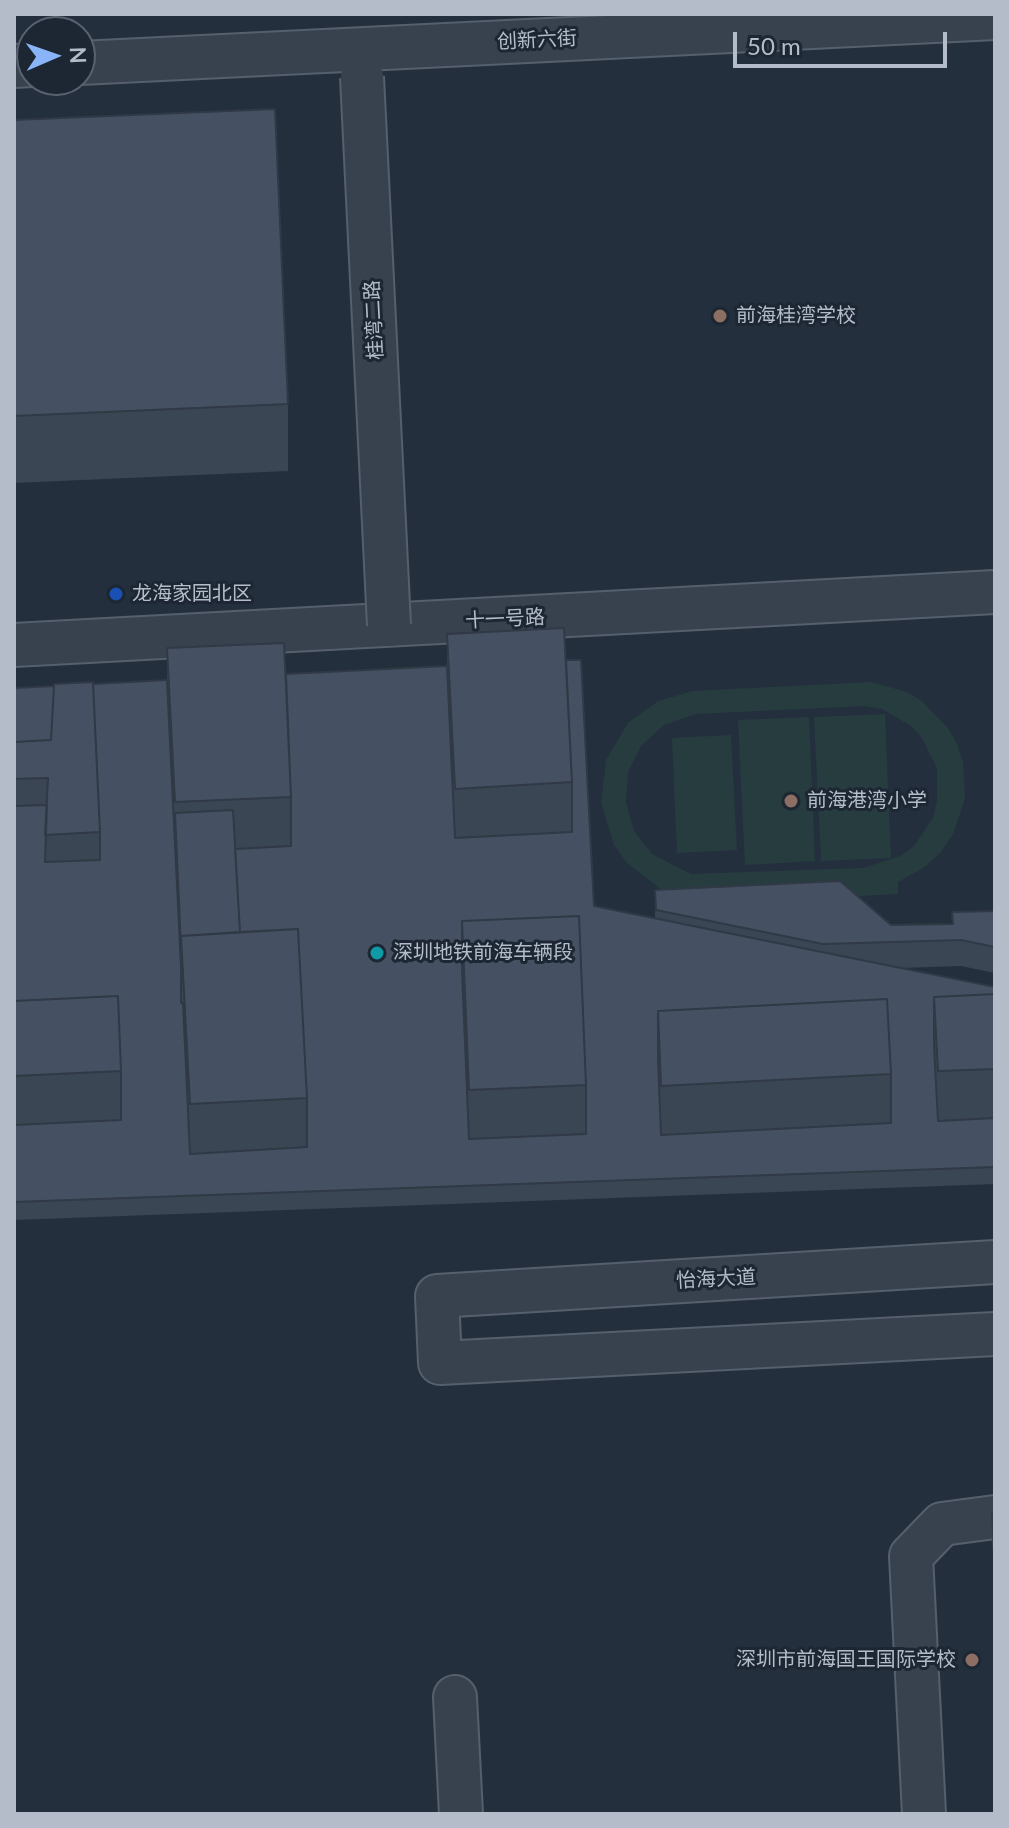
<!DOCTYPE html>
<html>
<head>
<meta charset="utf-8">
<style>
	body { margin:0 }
	#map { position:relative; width:1009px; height:1828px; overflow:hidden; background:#242f3e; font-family:Lato,sans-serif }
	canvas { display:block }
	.frame { position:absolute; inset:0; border:16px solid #b4bcc9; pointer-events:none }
	.north { position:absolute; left:16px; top:16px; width:80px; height:80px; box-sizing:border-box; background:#1d2633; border:2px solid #59626f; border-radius:50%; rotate:88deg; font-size:22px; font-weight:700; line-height:32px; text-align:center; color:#b4bcc9 }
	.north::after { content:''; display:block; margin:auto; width:28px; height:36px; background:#8ab4f8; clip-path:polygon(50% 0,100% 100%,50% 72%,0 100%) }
	.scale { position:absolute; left:733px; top:32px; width:214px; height:36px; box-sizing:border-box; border:4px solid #b4bcc9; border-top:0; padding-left:10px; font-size:24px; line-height:28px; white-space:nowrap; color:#b4bcc9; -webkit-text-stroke:6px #1d2633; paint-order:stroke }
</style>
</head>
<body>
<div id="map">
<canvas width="1009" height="1828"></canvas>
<div class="frame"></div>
<div class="north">N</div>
<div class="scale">50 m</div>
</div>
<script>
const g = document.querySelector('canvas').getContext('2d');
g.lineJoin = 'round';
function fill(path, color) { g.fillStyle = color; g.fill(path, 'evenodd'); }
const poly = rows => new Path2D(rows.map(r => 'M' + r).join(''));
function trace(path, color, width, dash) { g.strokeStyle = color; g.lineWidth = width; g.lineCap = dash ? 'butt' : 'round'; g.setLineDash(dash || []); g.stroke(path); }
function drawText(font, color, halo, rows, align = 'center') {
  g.font = font + ' Lato,"Noto Sans SC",sans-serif'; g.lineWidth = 6; g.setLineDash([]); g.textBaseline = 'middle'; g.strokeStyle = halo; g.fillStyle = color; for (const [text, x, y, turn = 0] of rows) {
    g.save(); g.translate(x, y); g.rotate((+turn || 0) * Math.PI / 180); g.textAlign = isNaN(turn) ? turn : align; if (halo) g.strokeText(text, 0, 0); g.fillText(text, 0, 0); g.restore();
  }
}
const green = poly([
	[871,682,907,692,922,701,948,728,957,744,963,762,965,799,953,834,941,852,925,867,898,882,898,894,664,905,662,890,627,863,614,845,601,803,606,760,628,723,658,701,693,691],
	[865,706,882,709,911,726,922,738,937,768,937,802,933,818,914,846,900,856,863,868,691,874,652,854,634,831,626,802,628,772,641,746,664,725,696,714],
	[885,714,891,858,821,861,814,717],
	[809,717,815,861,745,865,738,720],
	[731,735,737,850,677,853,672,738]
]);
const minor = poly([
	[80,63,995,18],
	[14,66,32,65],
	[14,645,995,592],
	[995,1262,437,1296,440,1363,995,1334],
	[455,1697,461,1814],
	[924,1814,911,1556,942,1524,995,1517]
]);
const minorBridge = poly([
	[362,77,389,625]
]);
const wall = poly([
	[14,120,288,404,288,471,14,483],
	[447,634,566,660,594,906,655,918,655,890,891,925,952,924,995,911,995,973,961,966,901,968,995,987,995,1184,14,1220,14,688,167,680,167,648,286,674,447,666],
	[992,1512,995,1512,995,1589,992,1538]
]);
const building = poly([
	[275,109,288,404,14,416,14,120,275,109],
	[564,628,572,782,455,789,447,634,564,628],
	[284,643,291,797,175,802,167,648,284,643],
	[566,660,581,660,594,906,995,987,995,994,934,997,934,1046,938,1121,995,1118,995,1167,14,1202,14,1125,121,1120,121,1071,118,996,14,1001,14,806,47,805,45,862,100,860,100,832,93,684,167,680,181,967,181,1003,183,1003,190,1154,307,1147,307,1098,298,929,240,932,235,849,291,846,291,797,286,674,447,666,455,838,572,832,572,782,566,660],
	[579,916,586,1085,586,1134,469,1139,462,971,462,921,579,916],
	[887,999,891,1074,891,1123,661,1135,658,1060,658,1011,887,999],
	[93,682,100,832,45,835,48,778,14,779,14,742,51,740,54,684,93,682],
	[54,686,51,740,14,742,14,688,54,686],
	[233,810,240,932,181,936,181,946,175,813,233,810],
	[840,881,891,925,953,924,952,912,995,911,995,947,961,940,823,944,656,910,655,890,840,881],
	[579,916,586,1085,469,1090,462,921,579,916],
	[298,929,307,1098,190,1104,181,936,298,929],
	[995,994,995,1069,938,1071,934,997,995,994],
	[118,996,121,1071,14,1076,14,1001,118,996],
	[887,999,891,1074,661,1086,658,1011,887,999],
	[992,1512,995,1512,995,1563,992,1512]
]);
const markers = [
	[720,316,8,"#8d6e63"],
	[116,594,8,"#1a4fb4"],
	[791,801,8,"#8d6e63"],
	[377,953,8,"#0f9aa8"],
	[972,1660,8,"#8d6e63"]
];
const streetNames = [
	["创新六街",537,40,-3],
	["桂湾二路",374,320,-93],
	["十一号路",505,619,-3],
	["怡海大道",716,1279,-3]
];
const poiNames = [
	["前海桂湾学校",736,316],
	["龙海家园北区",132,594],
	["前海港湾小学",807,801],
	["深圳地铁前海车辆段",393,953],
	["深圳市前海国王国际学校",956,1660,"right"]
];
fill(green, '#263c3f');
trace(minor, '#565f6c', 46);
trace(minor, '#38414e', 42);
trace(minorBridge, '#565f6c', 46, []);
trace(minorBridge, '#38414e', 42);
fill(wall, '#3b4654');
fill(building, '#455162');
trace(building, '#303945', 2);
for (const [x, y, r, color] of markers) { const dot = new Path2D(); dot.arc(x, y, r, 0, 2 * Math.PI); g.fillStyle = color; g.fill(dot); trace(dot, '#1d2633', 3); }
drawText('20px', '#b4bcc9', '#1d2633', streetNames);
drawText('20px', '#b4bcc9', '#1d2633', poiNames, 'left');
</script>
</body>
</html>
